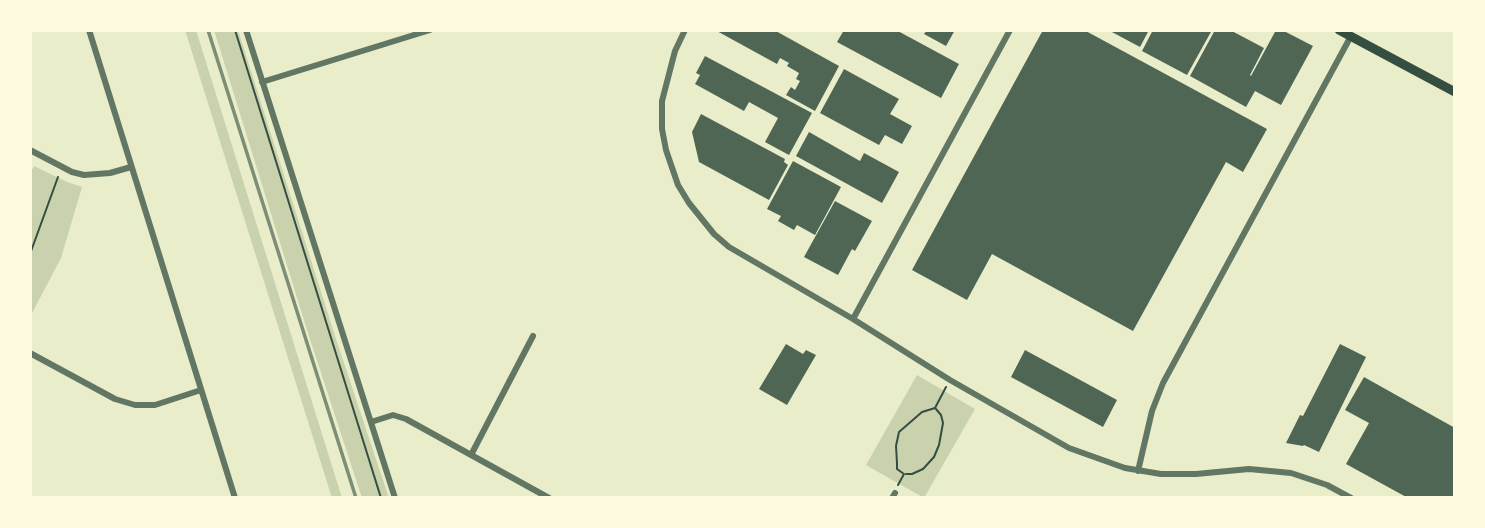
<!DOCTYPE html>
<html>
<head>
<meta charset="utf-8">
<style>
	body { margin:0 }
	#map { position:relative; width:1485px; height:528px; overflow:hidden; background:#e9edc9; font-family:Karla,sans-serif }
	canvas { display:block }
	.frame { position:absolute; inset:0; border:32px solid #fefae0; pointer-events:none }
</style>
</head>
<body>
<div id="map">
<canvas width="1485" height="528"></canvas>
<div class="frame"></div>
</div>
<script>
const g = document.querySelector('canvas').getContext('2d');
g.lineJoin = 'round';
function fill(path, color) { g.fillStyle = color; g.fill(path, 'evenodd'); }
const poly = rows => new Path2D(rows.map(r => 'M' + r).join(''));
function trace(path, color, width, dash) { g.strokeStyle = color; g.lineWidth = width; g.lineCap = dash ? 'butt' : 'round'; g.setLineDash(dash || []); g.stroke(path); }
const green = poly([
	[185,30,196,30,342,498,332,498],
	[214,30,238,30,336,339,389,498,362,498,308,333],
	[34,166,67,182,82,187,61,258,30,317,30,174],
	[917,375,975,409,924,498,866,465]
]);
const building = poly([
	[715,30,774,30,839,66,815,111,786,95,791,87,795,90,800,81,796,79,799,73,787,66,789,63,780,58,777,64],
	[844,30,896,30,959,64,941,98,837,42],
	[927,30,955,30,946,46,924,34],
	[1043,30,1084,30,1267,129,1243,172,1226,162,1133,331,992,254,967,300,912,270],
	[1111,30,1149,30,1140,47,1110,31],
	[1153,30,1212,30,1187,75,1142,51],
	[1215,30,1230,30,1264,48,1250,75,1251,76,1276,30,1282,30,1313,46,1281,105,1255,91,1246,107,1190,76],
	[705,56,812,113,789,155,765,142,778,118,749,102,744,111,695,84,700,75,696,73],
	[844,69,899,99,890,114,912,126,902,144,885,135,879,145,820,113],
	[701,114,785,159,784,162,788,165,769,200,699,162,692,132],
	[809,132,860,161,864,153,899,172,882,203,796,156],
	[793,161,841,187,815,235,797,225,794,230,778,221,781,216,767,209],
	[835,201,872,221,855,251,852,249,838,275,804,257],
	[786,344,803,354,806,350,816,355,787,405,759,389],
	[1340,344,1366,357,1319,452,1304,445,1303,446,1286,443,1300,415,1303,416],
	[1025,350,1117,400,1103,427,1011,377],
	[1364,377,1455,428,1455,498,1408,498,1346,464,1369,423,1345,410]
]);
const path = poly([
	[235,30,381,498],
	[30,254,58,177],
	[906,474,912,474,923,469,934,457,939,445,943,423,941,415,936,409],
	[898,485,904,474,897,469,897,463,896,446,899,432,922,412,935,408,946,387]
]);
const minor = poly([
	[89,30,235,498],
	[246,30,395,498],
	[685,30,675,51,662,101,662,129,666,150,678,185,689,203,714,234,729,247,853,319,950,380,1069,448,1125,468,1161,474,1196,474,1249,469,1291,473,1327,485,1351,498],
	[262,82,430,30],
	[30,150,72,172,84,175,110,173,131,167],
	[853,319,1010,30],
	[30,353,115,399,135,405,155,405,201,390],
	[371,422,393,415,406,419,549,498],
	[471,455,533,336],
	[1138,471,1152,411,1163,383,1351,36],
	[892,498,895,493]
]);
const secondary = poly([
	[1339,30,1455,92]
]);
const rail = poly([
	[208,30,356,498]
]);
fill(green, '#cad2ad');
fill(building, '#4f6655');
trace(path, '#344e41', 2);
trace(minor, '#617663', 6);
trace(secondary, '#344e41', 9);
trace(rail, '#7c8e77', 3.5);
</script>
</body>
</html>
